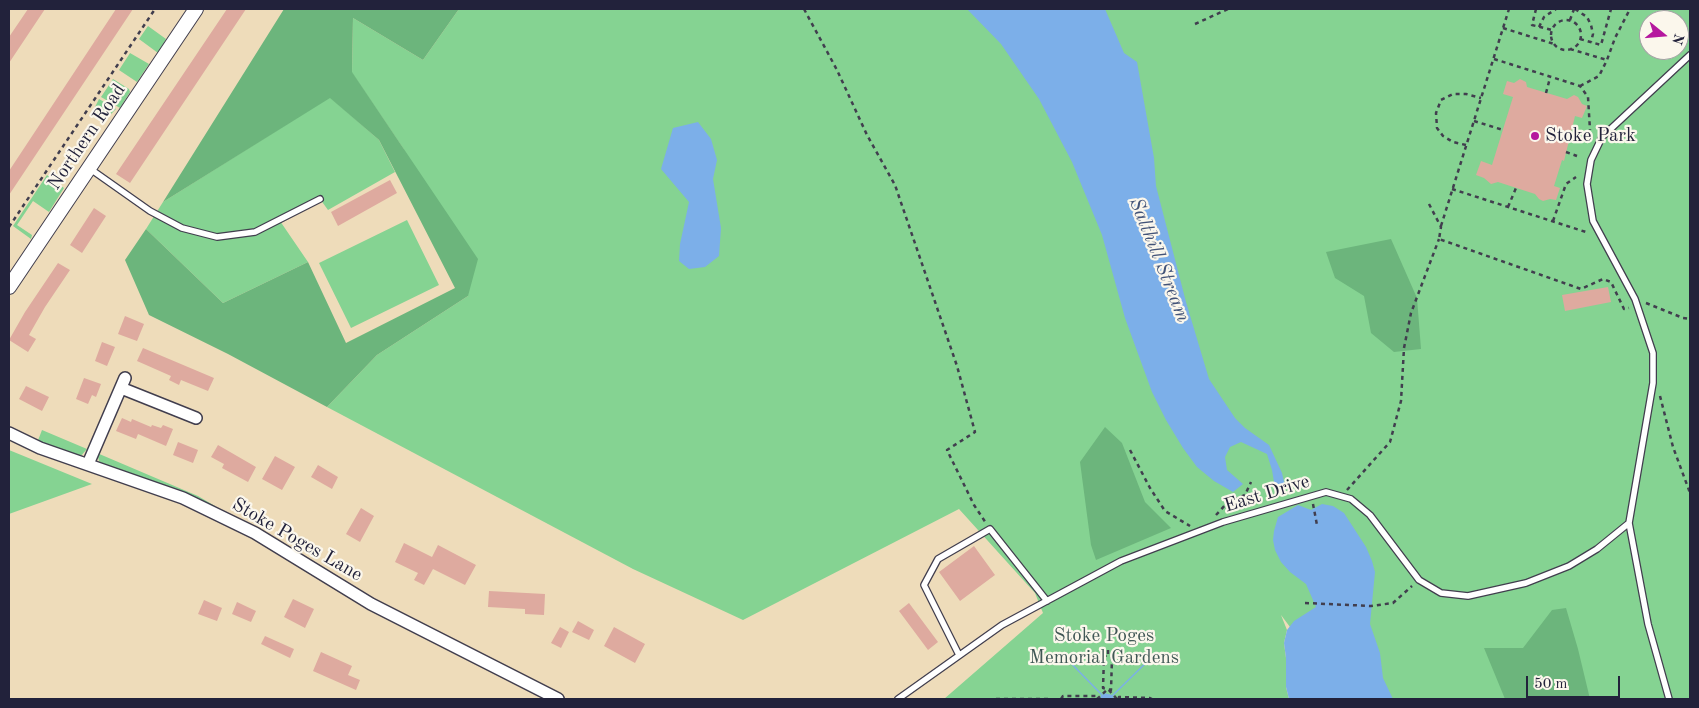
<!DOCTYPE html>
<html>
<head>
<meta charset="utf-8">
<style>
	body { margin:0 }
	#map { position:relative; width:1699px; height:708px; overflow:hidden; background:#eedcba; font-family:"Old Standard TT",serif }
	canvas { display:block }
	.frame { position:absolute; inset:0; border:10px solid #22223b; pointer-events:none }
	.north { position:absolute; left:1639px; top:10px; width:50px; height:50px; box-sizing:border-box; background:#fbf7ec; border:1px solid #a4a2a5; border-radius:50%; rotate:107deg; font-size:14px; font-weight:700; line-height:20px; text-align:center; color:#22223b }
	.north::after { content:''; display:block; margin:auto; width:18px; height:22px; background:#b5179e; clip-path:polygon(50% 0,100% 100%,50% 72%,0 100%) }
	.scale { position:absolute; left:1526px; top:676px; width:94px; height:22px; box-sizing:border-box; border:2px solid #22223b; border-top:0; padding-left:6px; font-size:15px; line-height:18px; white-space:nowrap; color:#22223b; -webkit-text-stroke:4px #fbf7ec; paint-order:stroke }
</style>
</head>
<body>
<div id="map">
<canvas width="1699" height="708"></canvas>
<div class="frame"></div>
<div class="north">N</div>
<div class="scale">50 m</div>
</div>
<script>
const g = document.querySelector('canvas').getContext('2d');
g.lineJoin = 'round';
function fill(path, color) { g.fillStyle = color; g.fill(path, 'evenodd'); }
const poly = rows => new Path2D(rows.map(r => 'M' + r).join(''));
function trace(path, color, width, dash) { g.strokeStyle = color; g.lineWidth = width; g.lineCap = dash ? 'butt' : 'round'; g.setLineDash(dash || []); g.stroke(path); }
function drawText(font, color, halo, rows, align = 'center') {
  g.font = font + ' "Old Standard TT",serif'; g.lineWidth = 4.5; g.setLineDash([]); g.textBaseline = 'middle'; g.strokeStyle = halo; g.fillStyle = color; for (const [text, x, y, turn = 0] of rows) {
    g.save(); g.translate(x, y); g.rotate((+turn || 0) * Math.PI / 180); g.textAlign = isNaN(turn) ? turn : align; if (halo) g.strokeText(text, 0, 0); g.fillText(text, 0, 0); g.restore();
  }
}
const green = poly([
	[459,9,1690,9,1690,699,1344,699,1281,615,1287,630,1284,643,1286,658,1286,687,1289,699,944,699,1043,613,1035,593,959,509,743,620,633,569,327,407,377,355,468,296,403,148,352,73,353,18,423,60],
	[1649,20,1679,20,1679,50,1649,50],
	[148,26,166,39,158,53,139,39],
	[130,53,149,64,137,82,119,70],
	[113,79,129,89,130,92,120,108,101,97],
	[330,97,379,140,395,172,328,210,320,199,280,221,308,262,223,303,146,229,163,202],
	[99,99,116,109,106,119,91,115],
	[47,175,64,188,49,212,33,201,17,225,32,235,31,239,13,226],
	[407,220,439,285,351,328,319,263],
	[42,430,87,449,80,457,37,443],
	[9,450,92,484,9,514],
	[97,453,198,496,215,506,212,509,104,467,99,461]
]);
const forest = poly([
	[284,9,459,9,423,60,353,18,352,72,478,259,468,296,377,355,327,407,228,354,149,315,125,260,146,229,223,303,308,262,346,343,455,288,379,140,330,98,163,202],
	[1391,239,1417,298,1421,349,1394,352,1371,333,1364,296,1335,278,1326,252],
	[1105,427,1122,443,1145,502,1171,528,1096,560,1091,545,1080,462],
	[1566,608,1578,649,1590,699,1505,699,1484,648,1523,648,1552,610]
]);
const water = poly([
	[967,9,1105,9,1124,53,1137,62,1154,158,1156,186,1186,302,1209,379,1235,418,1245,428,1269,445,1282,473,1285,486,1279,493,1275,488,1272,470,1267,454,1241,442,1230,447,1225,457,1227,470,1243,484,1233,492,1214,481,1197,467,1183,448,1166,420,1152,392,1125,318,1102,235,1072,162,1039,99,1001,44],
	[698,122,711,139,717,160,713,179,721,228,719,256,705,267,689,269,679,261,680,244,689,202,661,169,673,128],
	[1322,504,1333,506,1344,513,1366,547,1372,561,1375,572,1370,624,1380,653,1383,678,1393,699,1289,699,1286,687,1286,658,1284,643,1287,630,1294,621,1316,607,1306,584,1290,572,1281,562,1275,550,1273,540,1274,531,1278,517,1298,505,1311,510],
	[1063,654,1103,695,1104,693,1112,695,1152,656,1153,657,1113,696,1114,699,1100,699,1101,695,1062,655]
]);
const building = poly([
	[28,9,45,9,9,63,9,37],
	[116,9,133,9,9,195,9,171],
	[227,9,246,9,130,183,116,174],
	[1520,79,1526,82,1527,87,1567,99,1574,95,1578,97,1582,104,1587,106,1582,118,1575,116,1564,161,1562,160,1554,186,1560,188,1556,200,1550,199,1543,201,1539,199,1535,194,1498,182,1491,184,1484,178,1476,175,1481,161,1492,165,1513,97,1503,94,1507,81,1514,83],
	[390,180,397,193,338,226,331,212],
	[94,208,106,216,82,253,70,245],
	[58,263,70,270,45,307,29,335,36,339,28,352,9,340,25,312],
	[1608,287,1611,302,1565,311,1562,295],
	[125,316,144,324,137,341,118,334],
	[102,342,115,347,107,366,95,361],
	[143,348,214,378,208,391,181,380,179,385,169,380,171,376,137,361],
	[84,378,101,384,96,397,92,395,88,404,76,399],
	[26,386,49,397,42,411,19,399],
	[122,418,131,422,132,419,151,427,152,425,161,428,163,425,173,429,166,446,138,434,136,439,116,431],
	[178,442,198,450,193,463,173,455],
	[218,445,256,467,248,482,222,468,224,464,211,457],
	[275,456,295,467,282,490,262,479],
	[318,465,338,477,332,489,311,477],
	[361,508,374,516,360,542,346,534],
	[404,543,432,557,438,545,476,565,465,585,433,569,424,585,414,580,418,573,395,562],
	[974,546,995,575,960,601,939,572],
	[489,591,545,594,544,615,525,614,525,609,488,607],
	[293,599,314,609,305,628,284,617],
	[204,600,222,608,217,621,198,614],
	[237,602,256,611,251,622,232,614],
	[909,603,938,642,928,650,899,611],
	[578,621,594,630,589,640,572,632],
	[560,627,569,632,561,648,551,643],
	[614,627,645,644,635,663,604,646],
	[265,636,294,649,290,658,261,644],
	[321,652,352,666,348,675,360,680,356,690,313,671]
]);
const path = poly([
	[804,9,837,70,867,135,895,185,957,366,975,432,947,450,974,505,986,523],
	[1536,9,1532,25,1552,30],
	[1575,9,1587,17,1591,25,1593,34,1591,42],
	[1570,20,1574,9],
	'1551 35a15 15 0 1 1 30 0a15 15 0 1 1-30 0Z',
	[1195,24,1228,9],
	[1539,27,1544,17,1556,9],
	[1503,28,1554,44],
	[1580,39,1601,45,1611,9,1609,9],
	[1570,49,1607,60],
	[1494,59,1580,86,1588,97,1590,130],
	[1580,86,1599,76,1607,60,1615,38,1630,9],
	[1546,93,1550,78],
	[1474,121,1503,130],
	[1466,145,1453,142,1443,136,1437,128,1436,113,1441,100,1453,94,1466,94,1481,98],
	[1566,152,1577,156],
	[1452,189,1589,233],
	[1429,204,1441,227,1439,239,1581,289,1603,279,1611,282,1624,309,1629,308],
	[1508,207,1516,188],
	[1553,221,1566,184,1576,177],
	[1441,226,1509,9],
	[9,227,155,9],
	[1646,303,1683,318,1690,319],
	[1660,396,1673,447,1690,493],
	[1130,450,1150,488,1165,511,1190,526],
	[1347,490,1390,442,1401,401,1404,348,1411,313,1439,239],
	[1313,504,1317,525],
	[1216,515,1228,502,1245,495,1251,482],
	[1305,603,1371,606,1393,603,1412,586],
	[1108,643,1108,635],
	[1108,650,1108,654,1112,658,1111,690,1103,688,1104,657,1108,654],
	[996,699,1048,699],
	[1061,699,1063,696,1096,696,1096,699],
	[1097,699,1108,689,1117,699],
	[1119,699,1119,697,1150,698,1152,699]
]);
const service = poly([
	[89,168,150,211,182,228,217,237,255,232,320,199],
	[959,655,924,585,938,559,990,529,1047,601],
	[898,699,1002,625,1121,561,1223,522,1326,492,1351,499,1370,515,1419,580,1441,593,1468,596,1526,583,1569,566,1597,549,1629,523],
	[1669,699,1648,624,1629,523,1653,383,1653,353,1635,299,1593,221,1587,184,1591,160,1602,137,1690,55]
]);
const minor = poly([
	[121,388,196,418],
	[9,433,40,448,183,498,255,533,371,604,558,699],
	[88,464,125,378]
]);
const tertiary = poly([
	[9,287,196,9]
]);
const markers = [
	[1535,136,5,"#b5179e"]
];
const poiNames = [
	["Stoke Park",1545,136]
];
const streetNames = [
	["Northern Road",87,137,-56],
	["East Drive",1267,494,-17],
	["Stoke Poges Lane",297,540,30]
];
const parkNames = [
	["Stoke Poges",1104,636],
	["Memorial Gardens",1104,658]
];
const waterNames = [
	["Salthill Stream",1159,260,68]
];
fill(green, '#85d392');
fill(forest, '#6cb57c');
fill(water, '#7cafe9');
fill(building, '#deaa9f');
trace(service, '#413e4e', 8);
trace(minor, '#413e4e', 14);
trace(tertiary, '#413e4e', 16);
trace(path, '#413e4e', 2.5, [4, 4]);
trace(service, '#fff', 5.5);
trace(minor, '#fff', 11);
trace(tertiary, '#fff', 14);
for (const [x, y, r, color] of markers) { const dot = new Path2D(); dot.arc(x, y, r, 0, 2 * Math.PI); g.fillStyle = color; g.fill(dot); trace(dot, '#fbf7ec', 2); }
drawText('19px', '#22223b', '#fbf7ec', poiNames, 'left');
drawText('19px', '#22223b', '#fbf7ec', streetNames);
drawText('19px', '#405755', '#fbf7ec', parkNames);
drawText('italic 20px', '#425378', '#fbf7ec', waterNames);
</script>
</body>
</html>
